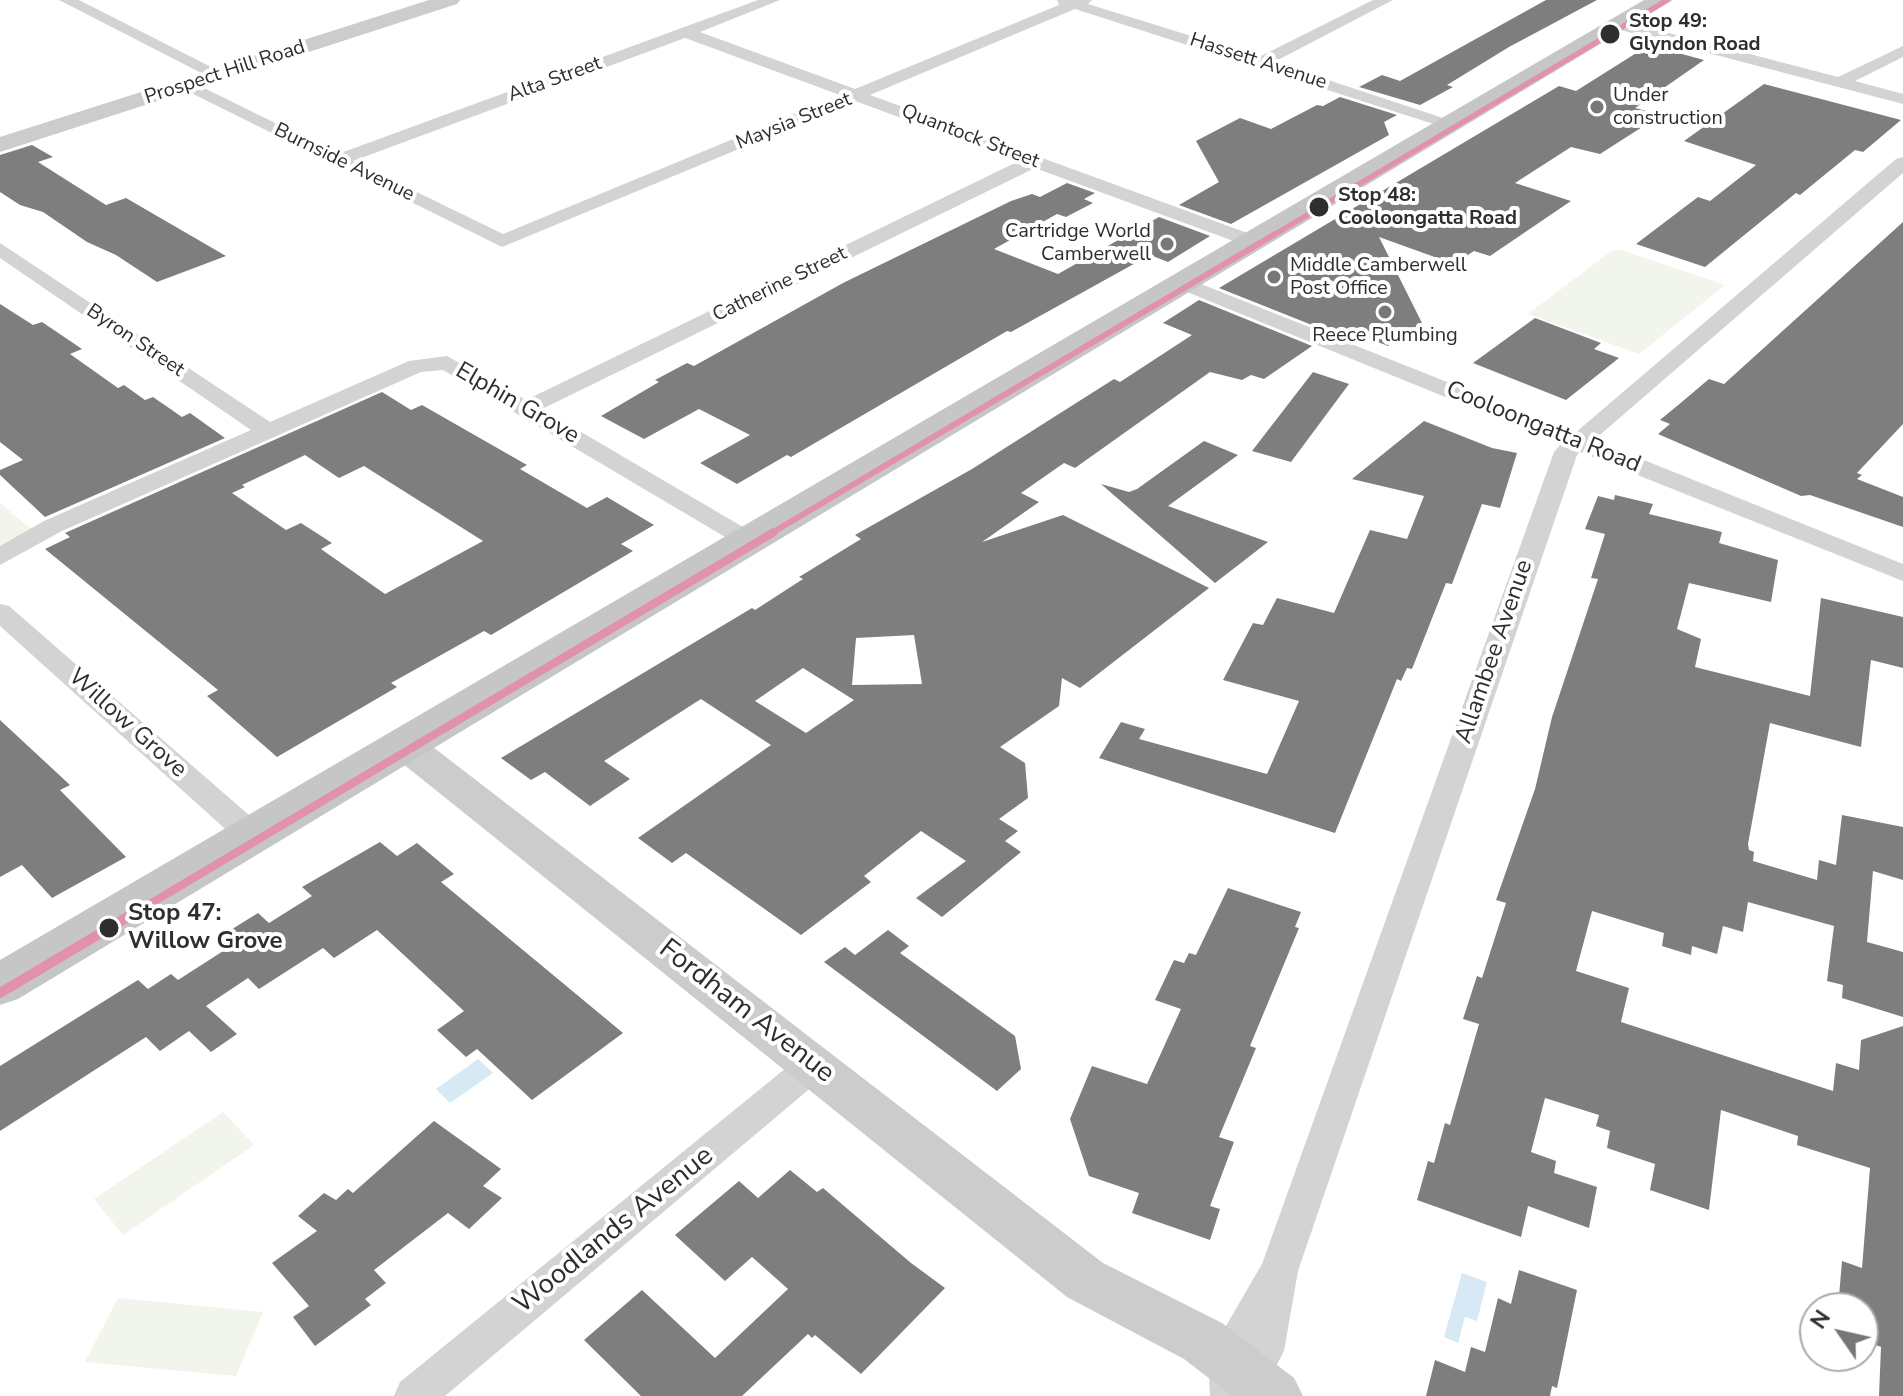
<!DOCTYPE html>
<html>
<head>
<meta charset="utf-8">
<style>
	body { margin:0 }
	#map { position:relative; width:1903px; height:1396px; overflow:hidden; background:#fff; font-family:"Nunito Sans",sans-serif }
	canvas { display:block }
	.north { position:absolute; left:1799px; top:1292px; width:80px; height:80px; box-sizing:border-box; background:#fff; border:2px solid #ababab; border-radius:50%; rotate:304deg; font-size:22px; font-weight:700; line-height:32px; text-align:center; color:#2e2e2e }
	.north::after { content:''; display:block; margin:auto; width:28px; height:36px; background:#777; clip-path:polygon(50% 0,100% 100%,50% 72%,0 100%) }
</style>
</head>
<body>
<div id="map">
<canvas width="1903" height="1396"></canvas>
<div class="north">N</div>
</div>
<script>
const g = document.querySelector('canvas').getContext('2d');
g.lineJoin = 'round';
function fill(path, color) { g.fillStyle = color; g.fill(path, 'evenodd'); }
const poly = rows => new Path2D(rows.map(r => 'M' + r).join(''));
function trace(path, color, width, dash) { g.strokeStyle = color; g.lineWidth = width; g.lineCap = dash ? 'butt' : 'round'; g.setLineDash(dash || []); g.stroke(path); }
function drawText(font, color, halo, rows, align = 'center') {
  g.font = font + ' "Nunito Sans",sans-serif'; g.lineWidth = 8; g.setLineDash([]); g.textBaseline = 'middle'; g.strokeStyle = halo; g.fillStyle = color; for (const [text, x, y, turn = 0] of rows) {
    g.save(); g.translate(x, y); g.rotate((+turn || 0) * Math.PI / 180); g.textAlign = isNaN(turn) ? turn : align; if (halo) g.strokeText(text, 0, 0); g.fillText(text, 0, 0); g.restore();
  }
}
const green = poly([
	[1613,250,1621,250,1725,285,1639,354,1528,314],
	[0,503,38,535,0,553],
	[223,1112,254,1145,123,1235,94,1199],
	[118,1298,263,1312,236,1376,85,1362]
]);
const water = poly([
	[478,1059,493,1073,450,1103,436,1089],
	[1462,1273,1487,1282,1477,1321,1465,1317,1458,1343,1444,1337]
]);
const building = poly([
	[1546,0,1597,0,1509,47,1447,85,1453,87,1420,105,1359,87,1382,75,1400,81],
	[1649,45,1704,60,1635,108,1661,115,1600,154,1571,147,1515,183,1571,201,1490,256,1474,251,1454,264,1379,237,1422,323,1388,346,1340,327,1332,333,1219,288,1559,86,1576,91],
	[1764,84,1901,120,1863,152,1855,150,1800,195,1796,193,1705,267,1636,244,1698,197,1710,201,1756,165,1684,141],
	[1340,97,1397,115,1384,122,1389,135,1231,224,1179,205,1219,182,1196,141,1240,118,1271,129,1317,105,1323,106],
	[32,145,53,157,38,162,106,205,126,198,226,256,157,282,116,255,87,242,43,212,20,205,0,192,0,155],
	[1067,183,1095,193,1084,199,1093,203,1066,217,1057,214,994,249,1058,274,1159,217,1210,236,1168,262,1150,255,1011,332,1007,331,791,457,787,455,737,484,700,463,750,435,699,409,644,439,601,416,659,382,655,380,687,363,694,366,843,283,1011,201,1032,194,1040,197],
	[1903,222,1903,424,1857,473,1862,475,1857,479,1903,497,1903,527,1810,495,1801,496,1658,434,1670,424,1660,420,1683,401,1709,379,1724,384],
	[1199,300,1312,346,1264,379,1251,375,1242,380,1210,372,1075,468,1064,463,1021,493,1039,502,982,542,1063,515,1209,588,1080,688,1062,678,1059,706,1000,747,1025,763,1028,798,999,819,1018,831,1005,841,1021,852,942,917,916,898,966,861,921,831,864,876,871,882,801,935,686,853,672,863,638,838,771,745,701,699,604,761,630,779,590,806,545,772,531,780,501,758,752,608,755,610,803,579,799,577,861,539,855,535,972,469,1114,379,1120,382,1192,335,1163,323],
	[914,635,922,684,852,685,856,638],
	[803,668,854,700,806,733,755,701],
	[0,304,33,325,42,322,82,349,70,354,118,388,124,385,145,400,153,397,182,417,190,413,225,438,45,517,0,475,0,470,23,460,0,442],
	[1535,318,1601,343,1594,349,1619,358,1566,400,1473,363],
	[1313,372,1349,384,1291,462,1252,451],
	[382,392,411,410,422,405,527,465,520,469,587,508,607,497,654,525,621,544,633,551,491,635,484,631,391,683,397,687,277,757,207,696,218,690,45,549,70,537,65,533],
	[305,455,339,478,364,466,483,541,385,594,321,549,332,543,301,523,286,530,232,493,245,487,242,485],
	[1424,421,1492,448,1517,453,1500,508,1482,504,1452,584,1446,583,1412,669,1407,668,1401,681,1397,679,1335,833,1099,758,1121,722,1145,729,1139,739,1267,774,1299,701,1223,680,1253,623,1263,625,1277,598,1334,613,1370,530,1407,539,1424,496,1352,479],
	[1204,441,1238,455,1168,506,1268,542,1215,583,1101,484,1129,492,1137,489],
	[1615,495,1653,504,1649,514,1722,532,1719,543,1778,560,1771,602,1689,583,1677,629,1701,639,1695,667,1810,696,1821,598,1903,617,1903,668,1871,660,1861,747,1770,723,1748,844,1749,850,1754,852,1753,861,1817,880,1819,860,1836,865,1842,815,1903,827,1903,880,1873,871,1867,942,1903,952,1903,1017,1842,998,1843,985,1827,981,1834,926,1748,902,1743,932,1723,926,1717,954,1692,946,1691,955,1662,946,1664,933,1592,911,1576,971,1629,988,1621,1022,1833,1091,1836,1063,1859,1070,1861,1040,1903,1026,1903,1396,1879,1396,1881,1347,1863,1340,1863,1308,1838,1308,1842,1261,1862,1268,1870,1168,1797,1145,1798,1136,1721,1110,1709,1210,1650,1190,1655,1164,1607,1148,1610,1131,1596,1126,1599,1115,1545,1098,1531,1152,1556,1161,1554,1173,1597,1187,1589,1228,1528,1206,1521,1237,1417,1200,1428,1161,1434,1163,1445,1123,1450,1125,1479,1024,1463,1019,1477,976,1482,978,1506,903,1496,900,1535,789,1552,717,1598,579,1591,578,1605,534,1585,529,1598,496,1614,500],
	[0,720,70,785,60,790,126,857,52,898,22,865,0,877],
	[380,842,397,856,417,843,454,874,441,882,623,1033,532,1100,477,1049,466,1057,437,1030,464,1011,377,930,334,958,323,948,259,989,248,978,206,1006,237,1034,211,1052,189,1031,160,1051,146,1037,0,1131,0,1066,138,980,148,989,171,974,178,980,231,946,221,936,258,913,269,923,312,896,302,887],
	[1228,888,1301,912,1295,927,1299,928,1250,1046,1256,1048,1219,1137,1234,1142,1210,1206,1220,1209,1210,1240,1132,1213,1139,1193,1089,1176,1070,1119,1092,1066,1147,1084,1181,1009,1155,1000,1174,960,1184,963,1189,953,1196,955],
	[888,930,909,946,900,953,1015,1036,1021,1069,997,1091,824,962,845,947,855,955],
	[434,1121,501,1169,483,1186,502,1198,469,1229,448,1213,374,1270,386,1283,365,1299,371,1305,315,1346,293,1317,309,1306,272,1263,317,1231,298,1216,324,1193,336,1200,348,1189,353,1193],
	[790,1170,817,1192,823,1188,911,1263,945,1288,861,1374,815,1335,812,1338,808,1334,742,1396,641,1396,584,1340,642,1290,715,1358,788,1289,752,1257,725,1281,675,1235,739,1181,758,1198],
	[1519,1270,1577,1290,1557,1388,1552,1386,1550,1396,1426,1396,1435,1360,1465,1372,1471,1347,1485,1352,1498,1298,1511,1304]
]);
const street = poly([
	[59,0,79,0,227,75,225,79,213,79,59,0],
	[758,0,780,0,700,32,855,89,1059,5,1057,0,1092,0,1088,4,1259,57,1373,0,1393,0,1274,62,1461,124,1458,128,1446,128,1075,9,870,95,1261,238,1264,242,1254,248,1247,246,1035,168,542,409,760,537,764,542,760,547,742,547,443,370,421,372,62,531,0,565,0,546,44,521,251,430,0,258,0,243,270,422,409,361,447,356,526,400,1019,161,855,101,502,247,177,86,186,81,192,82,338,154,758,0],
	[685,38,840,95,503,234,353,161,685,38],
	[1619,20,1838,77,1903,46,1903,57,1855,81,1903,94,1903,104,1613,28,1611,25,1619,20],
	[1903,157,1903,173,1594,440,1903,564,1903,581,1580,452,1577,455,1298,1271,1284,1351,1261,1396,1210,1396,1208,1357,1262,1264,1554,452,1561,444,1177,288,1174,284,1177,280,1191,280,1575,433,1896,159,1903,157],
	[0,604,9,606,265,829,269,837,265,845,254,848,243,845,0,626,0,604],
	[814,1051,826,1055,831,1065,826,1075,445,1396,394,1396,400,1382,802,1055,814,1051]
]);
const secondary = poly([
	[429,0,460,0,457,4,0,152,0,137,429,0],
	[406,733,420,737,1103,1263,1222,1323,1294,1378,1303,1396,1232,1396,1184,1359,1067,1297,392,755,386,746,392,737,406,733]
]);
const primary = poly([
	[1644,0,1673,0,18,999,0,1005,0,960,1644,0]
]);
const tram1Far3 = poly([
	[1272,236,1667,0]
]);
const tram1Far2 = poly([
	[770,534,1275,234]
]);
const tram1Far1 = poly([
	[133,914,774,532]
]);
const tram1 = poly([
	[0,993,136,912]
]);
const markers = [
	[1610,34,11,"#2e2e2e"],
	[1597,107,8,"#777"],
	[1319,207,11,"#2e2e2e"],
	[1167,244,8,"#777"],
	[1274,277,8,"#777"],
	[1385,312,8,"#777"],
	[109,928,11,"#2e2e2e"]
];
const farStopnames = [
	["Stop 49:",1629,22],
	["Glyndon Road",1629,45],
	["Stop 48:",1338,196],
	["Cooloongatta Road",1338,219]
];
const farStreetnames = [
	["Hassett Avenue",1258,62,18],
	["Prospect Hill Road",225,73,-18],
	["Alta Street",555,80,-20],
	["Maysia Street",794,122,-22],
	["Quantock Street",970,137,21],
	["Burnside Avenue",344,163,26],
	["Catherine Street",780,285,-26],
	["Byron Street",135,341,34]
];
const farPoinames = [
	["Under",1613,96],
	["construction",1613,119],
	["Cartridge World",1151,232,"right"],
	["Camberwell",1151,255,"right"],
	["Middle Camberwell",1290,266],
	["Post Office",1290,289],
	["Reece Plumbing",1385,336,"center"]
];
const streetNames = [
	["Elphin Grove",517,404,30],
	["Cooloongatta Road",1543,428,22],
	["Allambee Avenue",1495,652,-71],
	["Willow Grove",127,724,42]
];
const stopNames = [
	["Stop 47:",128,914],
	["Willow Grove",128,942]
];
const nearStreetnames = [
	["Fordham Avenue",746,1012,38],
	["Woodlands Avenue",614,1231,-39]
];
fill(green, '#f1f5eb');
fill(water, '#d6e9f4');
fill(building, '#7e7e7e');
fill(street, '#d3d3d3');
fill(secondary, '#ccc');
fill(primary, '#c6c6c6');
trace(tram1Far3, '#e190ad', 5);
trace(tram1Far2, '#e190ad', 6);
trace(tram1Far1, '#e190ad', 8);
trace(tram1, '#e190ad', 10);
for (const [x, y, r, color] of markers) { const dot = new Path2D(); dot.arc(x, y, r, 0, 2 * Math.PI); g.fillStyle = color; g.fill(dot); trace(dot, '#fff', 3); }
drawText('bold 20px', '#2e2e2e', '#fff', farStopnames, 'left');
drawText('20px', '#2e2e2e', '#fff', farStreetnames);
drawText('20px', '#2e2e2e', '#fff', farPoinames, 'left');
drawText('24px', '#2e2e2e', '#fff', streetNames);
drawText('bold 24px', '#2e2e2e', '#fff', stopNames, 'left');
drawText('28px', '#2e2e2e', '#fff', nearStreetnames);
</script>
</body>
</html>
